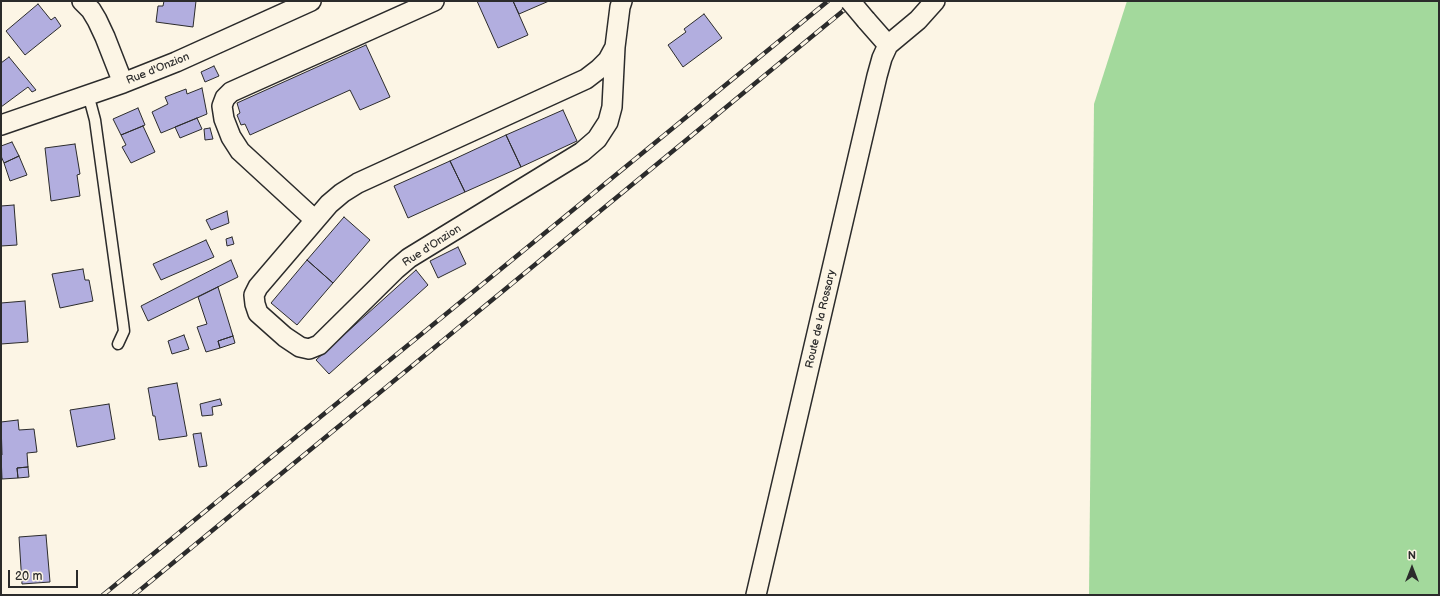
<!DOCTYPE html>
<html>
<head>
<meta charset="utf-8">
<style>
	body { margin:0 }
	#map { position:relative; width:1440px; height:596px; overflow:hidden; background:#fcf5e5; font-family:"Balsamiq Sans",sans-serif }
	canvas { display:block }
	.frame { position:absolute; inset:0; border:2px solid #2b2b2b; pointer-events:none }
	.north { position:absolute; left:1392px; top:548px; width:40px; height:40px; -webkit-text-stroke:3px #fcf5e5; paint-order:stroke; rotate:0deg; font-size:11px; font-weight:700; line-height:16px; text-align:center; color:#2b2b2b }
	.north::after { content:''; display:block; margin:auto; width:14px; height:18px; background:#2b2b2b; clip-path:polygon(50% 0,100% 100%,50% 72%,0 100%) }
	.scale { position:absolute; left:8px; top:570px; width:70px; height:18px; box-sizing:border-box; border:2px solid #2b2b2b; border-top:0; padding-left:5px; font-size:12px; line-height:14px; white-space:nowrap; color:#2b2b2b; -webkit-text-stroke:3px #fcf5e5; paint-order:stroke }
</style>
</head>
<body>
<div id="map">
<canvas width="1440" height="596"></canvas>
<div class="frame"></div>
<div class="north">N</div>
<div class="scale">20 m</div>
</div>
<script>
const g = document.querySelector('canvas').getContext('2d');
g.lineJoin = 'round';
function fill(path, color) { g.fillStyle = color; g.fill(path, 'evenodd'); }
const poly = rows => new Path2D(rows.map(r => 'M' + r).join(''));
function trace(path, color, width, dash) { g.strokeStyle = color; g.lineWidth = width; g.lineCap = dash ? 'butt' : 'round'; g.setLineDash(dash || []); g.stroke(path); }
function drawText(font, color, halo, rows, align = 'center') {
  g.font = font + ' "Balsamiq Sans",sans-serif'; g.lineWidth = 3; g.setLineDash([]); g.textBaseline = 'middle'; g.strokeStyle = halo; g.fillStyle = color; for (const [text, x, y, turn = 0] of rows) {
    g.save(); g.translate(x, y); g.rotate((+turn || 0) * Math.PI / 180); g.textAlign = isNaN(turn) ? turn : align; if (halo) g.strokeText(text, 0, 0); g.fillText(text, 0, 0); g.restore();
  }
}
const green = poly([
	[1127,1,1439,1,1439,595,1089,595,1094,104]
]);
const building = poly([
	[164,1,196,1,193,27,156,22,158,6,163,6,164,1],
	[477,1,513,1,528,35,498,48,477,1],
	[513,1,549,1,519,14,513,1],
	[38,4,51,20,55,17,61,26,25,55,6,31,38,4],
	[704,14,722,38,683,67,668,45,686,32,684,29,704,14],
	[366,45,390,97,360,110,350,90,250,135,245,124,241,125,237,115,240,113,237,103,366,45],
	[9,57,36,90,32,92,28,87,1,107,1,63,9,57],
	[214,66,219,76,205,82,201,72,214,66],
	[202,88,207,114,161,133,152,112,168,104,165,97,186,89,187,94,202,88],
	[138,108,145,125,121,135,113,119,138,108],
	[563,110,577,141,521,167,506,135,563,110],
	[197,118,202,129,180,138,175,127,197,118],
	[143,126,155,152,131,163,122,147,126,145,121,135,143,126],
	[210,128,213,139,205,140,204,129,210,128],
	[506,135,521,167,465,192,450,161,506,135],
	[12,142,19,156,4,163,1,156,1,146,12,142],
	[75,144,80,174,77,175,80,196,51,201,45,148,75,144],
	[19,156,27,175,10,181,4,163,19,156],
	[450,161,465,192,408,218,394,186,450,161],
	[14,205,17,245,1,246,1,206,14,205],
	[227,211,229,223,211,230,206,220,227,211],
	[344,217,370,240,333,283,307,260,344,217],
	[232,237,234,244,227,246,226,239,232,237],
	[206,240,214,257,161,280,153,264,206,240],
	[458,247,466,264,438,278,430,261,458,247],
	[231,260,238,277,148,321,141,306,231,260],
	[307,260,333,283,297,325,271,303,307,260],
	[83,269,85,280,89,280,93,301,60,308,52,274,83,269],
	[416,270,428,285,329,374,316,360,416,270],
	[218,287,233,336,218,341,220,348,206,352,197,327,207,324,198,297,218,287],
	[25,301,28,342,1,344,1,303,25,301],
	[184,335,189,349,172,354,168,341,184,335],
	[233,336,235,343,220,348,218,341,233,336],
	[177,383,187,436,159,440,155,416,153,416,148,388,177,383],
	[220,399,222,405,212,407,213,415,202,416,200,404,220,399],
	[109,404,115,439,77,447,70,410,109,404],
	[18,420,19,430,34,429,37,452,27,453,28,467,17,468,18,478,2,479,1,455,2,455,1,422,18,420],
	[201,433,207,466,199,467,193,434,201,433],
	[28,467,29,477,18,478,17,468,28,467],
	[46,535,50,582,22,584,19,537,46,535]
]);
const service = poly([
	[87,96,91,105,95,120,123,323,124,331,118,344]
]);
const minor = poly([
	[82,1,91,10,97,20,105,37,123,83],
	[866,20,888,45,918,20,935,1],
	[615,47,608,60,599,69,586,79,358,183,342,193,329,204,258,287,254,295,255,304,258,313,285,337,300,347,309,349,319,345,396,269,409,258,582,152,597,139,608,122,612,107,615,47,620,7,622,1],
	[1,125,123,83,176,62,311,1],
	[315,220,240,151,231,137,224,119,222,106,225,98,231,92,434,1],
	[756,595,877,76,882,58,888,45]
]);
const rail = poly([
	[103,595,828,1],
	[134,595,855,1]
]);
const minorBridge = poly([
	[850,1,866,20]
]);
const streetNames = [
	["Rue d'Onzion",158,69,-22],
	["Rue d'Onzion",432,246,-33],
	["Route de la Rossary",821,319,-77]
];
fill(green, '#a3d99c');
fill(building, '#b2aedf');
trace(building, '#2b2b2b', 1);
trace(service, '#2b2b2b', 13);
trace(minor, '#2b2b2b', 22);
trace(service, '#fcf5e5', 10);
trace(minor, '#fcf5e5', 19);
trace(rail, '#2b2b2b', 4.5);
trace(rail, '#fcf5e5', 3, [9]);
trace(minorBridge, '#2b2b2b', 22, []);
trace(minorBridge, '#fcf5e5', 19);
drawText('11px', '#2b2b2b', '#fcf5e5', streetNames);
</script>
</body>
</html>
